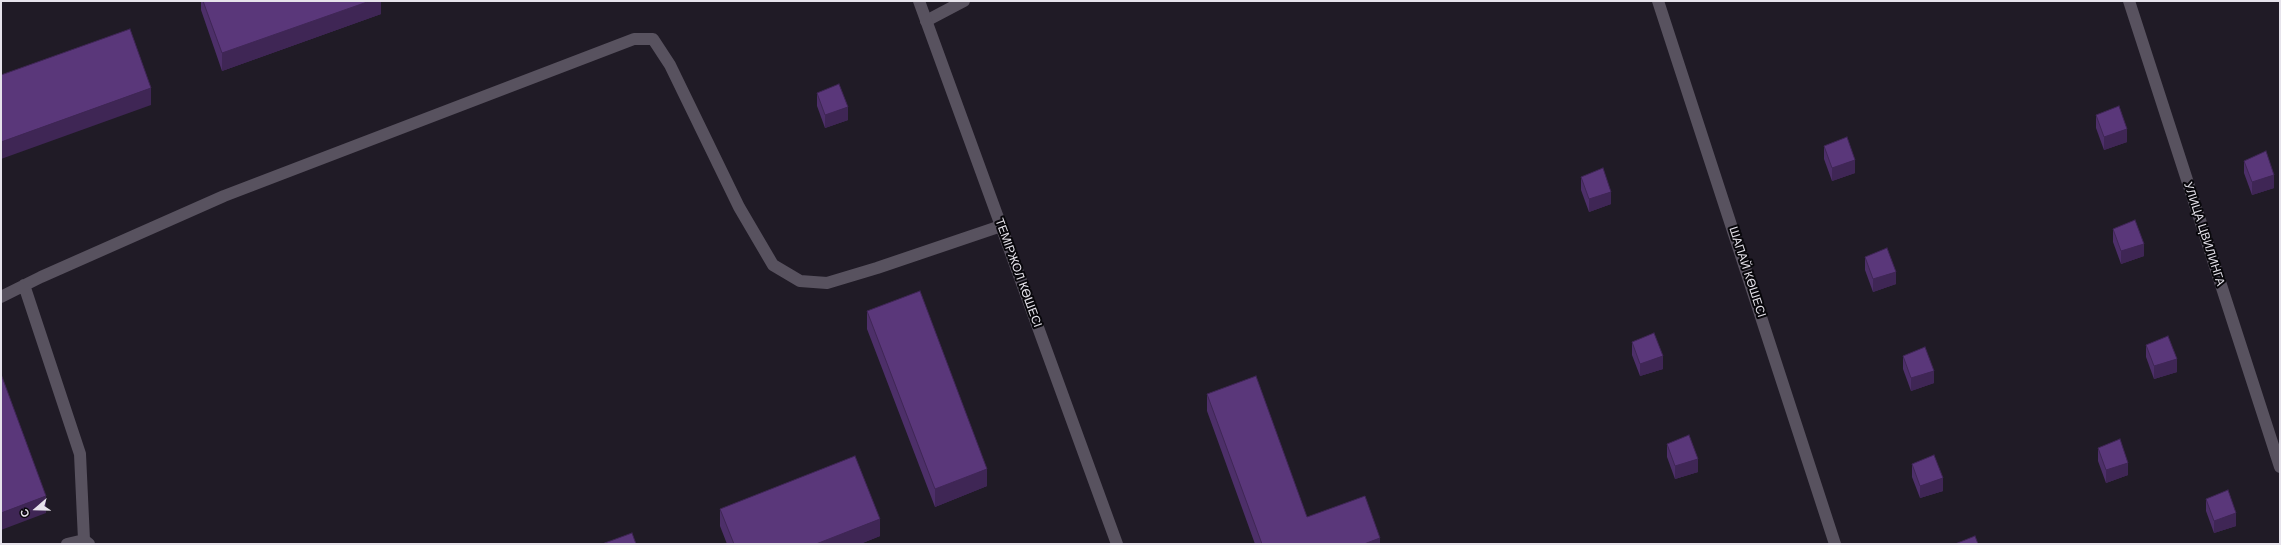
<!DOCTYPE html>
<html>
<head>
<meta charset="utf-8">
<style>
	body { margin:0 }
	#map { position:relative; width:2281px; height:545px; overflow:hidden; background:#201b26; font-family:Helvetica,sans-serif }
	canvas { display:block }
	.frame { position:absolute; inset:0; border:2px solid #e6e3eb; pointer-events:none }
	.north { position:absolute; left:16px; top:489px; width:40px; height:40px; -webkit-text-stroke:3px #08070b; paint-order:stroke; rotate:250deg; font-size:11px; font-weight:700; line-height:16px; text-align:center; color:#e6e3eb }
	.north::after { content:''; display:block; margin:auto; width:14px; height:18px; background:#e6e3eb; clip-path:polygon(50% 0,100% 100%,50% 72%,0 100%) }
</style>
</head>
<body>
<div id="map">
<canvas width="2281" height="545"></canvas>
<div class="frame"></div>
<div class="north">С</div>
</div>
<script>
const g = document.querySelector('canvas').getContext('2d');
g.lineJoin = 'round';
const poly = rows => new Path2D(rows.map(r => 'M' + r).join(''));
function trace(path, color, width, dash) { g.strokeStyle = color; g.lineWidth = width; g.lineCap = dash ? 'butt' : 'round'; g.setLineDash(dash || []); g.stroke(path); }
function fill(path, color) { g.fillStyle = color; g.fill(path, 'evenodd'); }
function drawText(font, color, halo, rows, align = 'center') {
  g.font = font + ' Helvetica,sans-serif'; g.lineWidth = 4; g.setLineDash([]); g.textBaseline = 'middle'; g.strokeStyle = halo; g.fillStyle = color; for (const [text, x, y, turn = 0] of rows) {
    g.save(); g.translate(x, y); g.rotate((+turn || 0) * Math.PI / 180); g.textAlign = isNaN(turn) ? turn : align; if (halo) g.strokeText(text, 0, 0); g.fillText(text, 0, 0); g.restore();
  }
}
const service = poly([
	[926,21,964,1]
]);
const minor = poly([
	[919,1,1117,544],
	[1658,1,1835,544],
	[2129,1,2280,467],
	[24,285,80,454,84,540],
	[1,297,41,277,224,196,634,39,653,39,670,65,739,207,773,265,800,281,827,283,877,268,1001,226],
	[67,544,84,540,89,544]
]);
const wall = poly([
	[201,1,381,1,381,14,222,71,201,10],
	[817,93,848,120,825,128,817,106],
	[2096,115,2127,142,2104,150,2096,128],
	[1824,146,1855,173,1832,181,1824,159],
	[2244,161,2274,188,2252,195,2244,173],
	[1581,177,1611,204,1589,212,1581,190],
	[2113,229,2144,256,2121,264,2113,242],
	[1865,257,1896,284,1873,292,1865,270],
	[867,311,987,486,935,507,867,329],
	[1632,342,1663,369,1640,376,1632,355],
	[2146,345,2177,372,2154,379,2146,357],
	[1903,356,1934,383,1911,391,1903,369],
	[1207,394,1307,517,1380,544,1255,544,1207,411],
	[1667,444,1698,472,1675,479,1667,457],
	[2098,448,2128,475,2106,483,2098,461],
	[1912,464,1943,491,1920,498,1912,477],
	[2206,499,2236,526,2214,533,2206,511],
	[720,509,880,536,860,544,727,544,720,526]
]);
const shadedWall = poly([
	[370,1,381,1,381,14,222,71,222,53],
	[151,88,151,105,1,159,1,142],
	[848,107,848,120,825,128,825,115],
	[2127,129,2127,142,2104,150,2104,137],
	[1855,160,1855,173,1832,181,1832,168],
	[2274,175,2274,188,2252,195,2252,182],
	[1611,192,1611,204,1589,212,1589,199],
	[2144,244,2144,256,2121,264,2121,251],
	[1896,272,1896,284,1873,292,1873,279],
	[1663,356,1663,369,1640,376,1640,364],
	[2177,359,2177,372,2154,379,2154,366],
	[1934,371,1934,383,1911,391,1911,378],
	[1698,459,1698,472,1675,479,1675,466],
	[2128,463,2128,475,2106,483,2106,470],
	[987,469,987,486,935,507,935,489],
	[1943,478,1943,491,1920,498,1920,486],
	[46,496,46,513,1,530,1,513],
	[2236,513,2236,526,2214,533,2214,521],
	[880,519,880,536,860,544,816,544],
	[1380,538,1380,544,1364,544]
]);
const building = poly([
	[203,1,370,1,222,53,203,1],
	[130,29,151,88,1,142,1,75,130,29],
	[839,84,848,107,825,115,817,93,839,84],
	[2119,106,2127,129,2104,137,2096,115,2119,106],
	[1847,137,1855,160,1832,168,1824,146,1847,137],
	[2266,151,2274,175,2252,182,2244,161,2266,151],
	[1603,168,1611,192,1589,199,1581,177,1603,168],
	[2135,220,2144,244,2121,251,2113,229,2135,220],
	[1887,248,1896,272,1873,279,1865,257,1887,248],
	[920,291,987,469,935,489,867,311,920,291],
	[1654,333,1663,356,1640,364,1632,342,1654,333],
	[2168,336,2177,359,2154,366,2146,345,2168,336],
	[1925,347,1934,371,1911,378,1903,356,1925,347],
	[1,374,46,496,1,513,1,374],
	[1256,376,1307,517,1365,496,1380,538,1364,544,1262,544,1207,394,1256,376],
	[1689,435,1698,459,1675,466,1667,444,1689,435],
	[2120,439,2128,463,2106,470,2098,448,2120,439],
	[1934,455,1943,478,1920,486,1912,464,1934,455],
	[855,456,880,519,816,544,734,544,720,509,855,456],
	[2228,490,2236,513,2214,521,2206,499,2228,490],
	[632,533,636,544,602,544,632,533],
	[1975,536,1978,544,1955,544,1975,536]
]);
const streetNames = [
	["УЛИЦА ЦВИЛИНГА",2204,234,72],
	["ШАПАЙ КӨШЕСІ",1747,272,72],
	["ТЕМІРЖОЛ КӨШЕСІ",1018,273,70]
];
trace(service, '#58525f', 12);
trace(minor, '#58525f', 12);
fill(wall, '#4d2f69');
fill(shadedWall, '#3f2655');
fill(building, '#5a377a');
trace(building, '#3f2655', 1);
drawText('12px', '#e6e3eb', '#08070b', streetNames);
</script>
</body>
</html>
